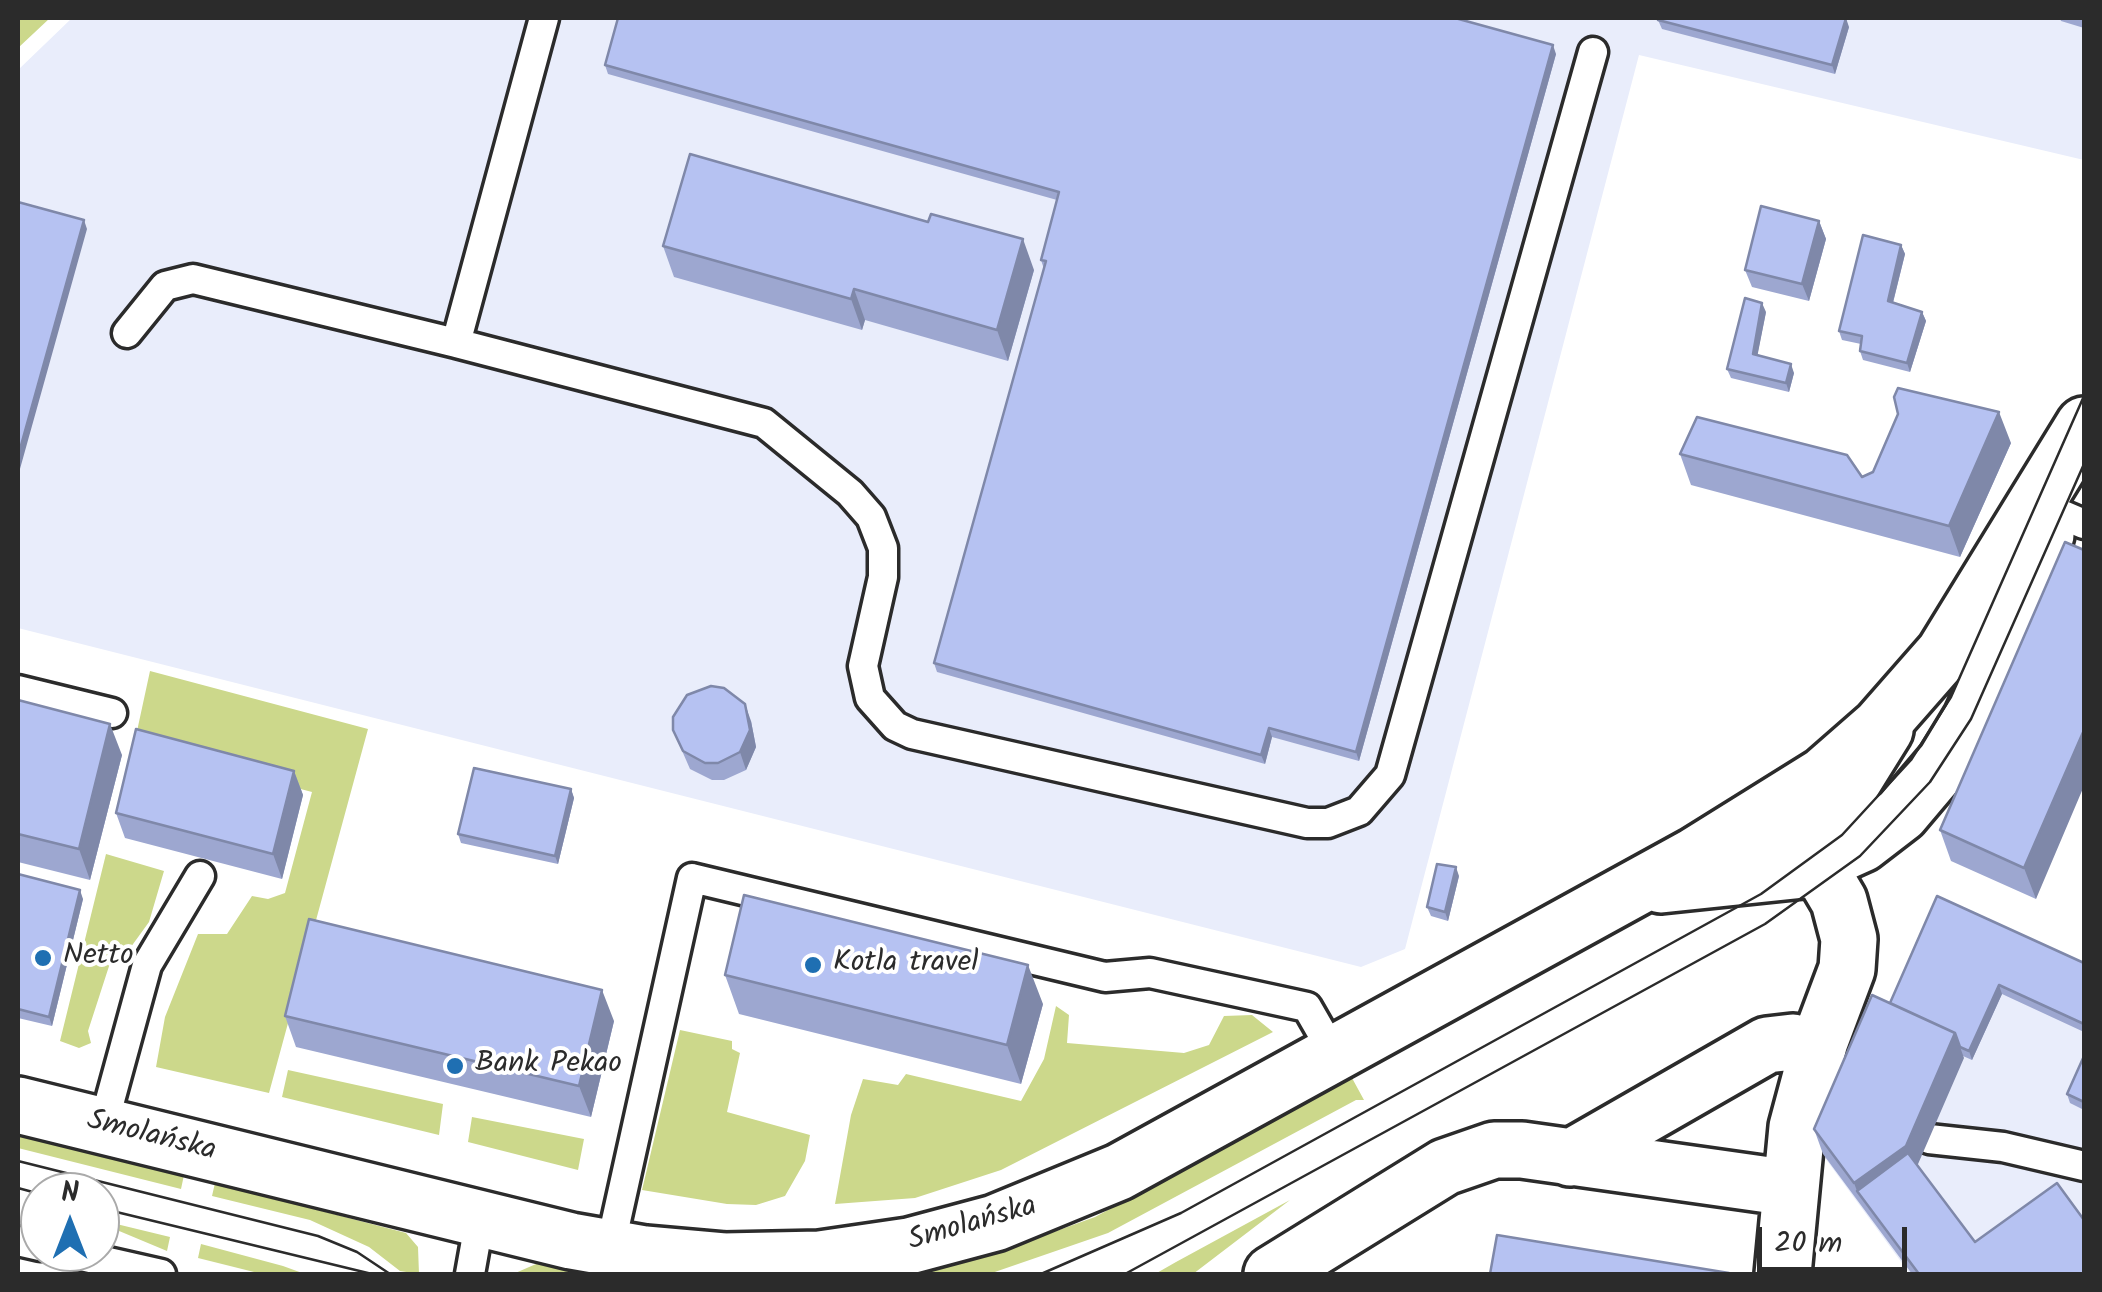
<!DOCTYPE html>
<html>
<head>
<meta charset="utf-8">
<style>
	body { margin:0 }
	#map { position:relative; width:2102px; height:1292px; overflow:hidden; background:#fff; font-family:Kalam,sans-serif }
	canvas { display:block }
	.frame { position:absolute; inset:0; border:20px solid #2b2b2b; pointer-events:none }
	.north { position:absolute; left:20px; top:1172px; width:100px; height:100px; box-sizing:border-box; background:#fff; border:2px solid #aaa; border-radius:50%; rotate:0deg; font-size:28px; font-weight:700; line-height:40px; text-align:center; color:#2b2b2b }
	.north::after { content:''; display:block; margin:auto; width:35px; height:45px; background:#1f6fb2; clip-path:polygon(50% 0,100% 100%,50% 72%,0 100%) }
	.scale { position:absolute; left:1757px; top:1227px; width:150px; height:45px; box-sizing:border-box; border:5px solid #2b2b2b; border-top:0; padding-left:12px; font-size:30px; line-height:35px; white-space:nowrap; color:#2b2b2b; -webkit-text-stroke:8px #fff; paint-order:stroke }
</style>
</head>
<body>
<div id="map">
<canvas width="2102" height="1292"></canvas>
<div class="frame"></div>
<div class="north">N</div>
<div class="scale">20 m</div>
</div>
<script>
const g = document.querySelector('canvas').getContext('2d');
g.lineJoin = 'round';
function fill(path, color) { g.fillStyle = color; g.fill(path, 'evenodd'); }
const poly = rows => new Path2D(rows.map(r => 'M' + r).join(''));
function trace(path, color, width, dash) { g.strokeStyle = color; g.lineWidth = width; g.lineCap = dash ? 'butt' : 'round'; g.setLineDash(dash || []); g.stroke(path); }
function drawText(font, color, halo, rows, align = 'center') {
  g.font = font + ' Kalam,sans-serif'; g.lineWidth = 8; g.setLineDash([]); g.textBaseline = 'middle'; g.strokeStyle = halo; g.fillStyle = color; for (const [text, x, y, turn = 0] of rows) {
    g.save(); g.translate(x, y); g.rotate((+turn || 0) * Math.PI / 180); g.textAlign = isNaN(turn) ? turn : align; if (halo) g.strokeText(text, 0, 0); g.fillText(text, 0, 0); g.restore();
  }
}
const built = poly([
	[72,18,2084,18,2084,160,1639,55,1405,949,1361,967,18,628,18,70],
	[2084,969,2084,1274,1910,1274,1822,1154,1881,1019]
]);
const green = poly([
	[18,18,50,18,18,48],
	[150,671,368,729,269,1093,156,1067,165,1017,198,934,227,934,252,896,268,899,285,893,312,792,134,745],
	[106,854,164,871,149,922,128,951,111,960,88,1031,91,1043,79,1048,60,1041],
	[1056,1006,1069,1015,1067,1043,1184,1053,1209,1045,1224,1016,1252,1015,1273,1032,1001,1170,915,1198,835,1204,851,1115,863,1079,898,1085,906,1074,1021,1101,1044,1059],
	[680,1030,732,1041,732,1049,740,1053,727,1112,810,1135,805,1161,785,1196,756,1205,727,1204,642,1190],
	[288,1070,443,1104,439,1135,282,1097],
	[1352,1078,1364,1100,1356,1100,1108,1233,989,1274,895,1274,1001,1251,1095,1217],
	[472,1117,584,1139,578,1170,468,1142],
	[18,1135,184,1175,181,1189,18,1148],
	[215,1183,406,1233,418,1247,419,1274,400,1271,369,1247,310,1220,212,1196],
	[1290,1200,1193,1274,1155,1274,1176,1262],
	[100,1220,170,1237,167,1251,100,1223],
	[201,1244,283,1266,305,1274,262,1274,198,1258],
	[543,1261,615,1274,513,1274]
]);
const service = poly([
	[544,18,456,343,764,423,850,493,871,517,883,548,883,577,863,666,870,698,895,726,912,734,1307,823,1328,823,1359,811,1390,775,1593,52],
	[127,333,165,286,193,279,456,343],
	[2037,504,2084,524],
	[18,690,112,713],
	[103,1126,147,965,200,876],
	[1929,1139,2003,1147,2084,1166],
	[18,1241,40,1246],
	[610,1248,692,878,1105,977,1150,973,1307,1007,1334,1054],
	[64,1252,161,1274],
	[470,1274,480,1218]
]);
const minor = poly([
	[1738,830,1778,829,1806,845,1839,901,1849,939,1847,969,1820,1041,1797,1127,1783,1274],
	[1819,865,1849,788,1885,730],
	[1570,1158,1767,1045,1793,1042,1817,1051],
	[1272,1274,1445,1167,1494,1150,1522,1150,1790,1188]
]);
const tertiary = poly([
	[1661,885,1804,870,1862,844,1901,814,1945,762,1971,719,2004,648,2046,535],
	[18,1105,571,1241,645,1254,724,1261,820,1259,909,1246,995,1223,1119,1172,1694,856,1824,775,1880,726,1944,653,2084,425]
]);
const tram = poly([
	[18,1161,318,1236,357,1252,390,1274],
	[18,1188,40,1194],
	[100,1208,372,1274],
	[1041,1274,1181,1213,1761,894,1842,835,1911,760,1951,697,2084,396],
	[1125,1274,1765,924,1860,856,1930,782,1971,719,2084,464]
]);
const wall = poly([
	[2060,18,2084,18,2084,28,2061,21],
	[1658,20,1849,27,1835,74,1662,29],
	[1556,54,1359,761,1272,737,1265,764,937,672,934,663,1044,269,1041,260,1057,200,608,74,605,65],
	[1819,221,1826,239,1809,301,1752,287,1745,270],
	[1901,245,1905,254,1893,303,1922,312,1926,321,1910,372,1863,360,1860,351,1861,344,1842,340,1839,331],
	[663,246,1034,270,1008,361,865,320,862,330,674,277],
	[1766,312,1757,356,1794,373,1789,392,1731,378,1727,369],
	[2011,443,1960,557,1691,485,1680,454,1862,477],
	[2084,550,2036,899,1951,861,1940,830],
	[18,700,122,755,90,880,18,862],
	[751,721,756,747,746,770,724,780,712,780,690,769,673,730],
	[294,771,303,795,282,879,125,838,116,813],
	[571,789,574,798,558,864,461,843,458,834],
	[18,874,83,899,52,1026,18,1018],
	[1459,876,1448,921,1431,916,1427,907],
	[2084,963,2084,1032,2002,994,1972,1060,1963,1056,1917,1165,1975,1242,2084,1274,1912,1274,1823,1154,1814,1129,1890,1003],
	[725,975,1043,1004,1021,1084,739,1014],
	[285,1016,614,1021,591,1117,296,1047],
	[2084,1056,2084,1110,2070,1103,2067,1094]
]);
const shadedWall = poly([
	[1846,18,1849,27,1835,74,1832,65],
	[1553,45,1556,54,1359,761,1356,752],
	[84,220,87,229,18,476,18,456],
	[1819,221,1826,239,1809,301,1802,284],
	[1023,239,1034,270,1008,361,997,330],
	[1901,245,1905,254,1891,310,1888,301],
	[854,289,865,320,862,330,851,299],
	[1762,303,1766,312,1756,363,1753,354],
	[1922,312,1926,321,1910,372,1907,363],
	[1791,364,1794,373,1789,392,1786,383],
	[1999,412,2011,443,1960,557,1949,526],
	[745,704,751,721,756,747,746,770,740,752],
	[110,724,122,755,90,880,79,849],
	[1269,728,1272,737,1265,764,1261,755],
	[2084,730,2084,786,2036,899,2024,868],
	[294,771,303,795,282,879,273,854],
	[571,789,574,798,558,864,555,856],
	[1456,867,1459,876,1448,921,1445,912],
	[80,890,83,899,52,1026,49,1017],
	[1028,965,1043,1004,1021,1084,1007,1045],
	[1999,985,2002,994,1972,1060,1969,1051],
	[602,990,614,1021,591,1117,579,1086],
	[1955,1033,1964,1058,1915,1171,1857,1191,1854,1183]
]);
const building = poly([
	[618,18,1455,18,1553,45,1356,752,1269,728,1261,755,934,663,1046,261,1041,260,1059,192,605,65,618,18],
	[1659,18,1846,18,1832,65,1658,20,1659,18],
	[690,154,928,222,931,214,1023,239,997,330,854,289,851,299,663,246,690,154],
	[18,202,84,220,18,456,18,202],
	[1761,206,1819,221,1802,284,1745,270,1761,206],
	[1863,235,1901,245,1888,301,1922,312,1907,363,1860,351,1862,336,1839,331,1863,235],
	[1745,298,1762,303,1753,354,1791,364,1786,383,1727,369,1745,298],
	[1898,388,1999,412,1949,526,1680,454,1697,417,1847,455,1862,477,1873,472,1898,414,1894,397,1898,388],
	[2065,542,2084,550,2084,730,2024,868,1940,830,2065,542],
	[711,686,724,688,745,704,750,730,740,752,718,763,705,763,683,751,673,730,673,717,687,695,711,686],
	[18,700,110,724,79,849,18,834,18,700],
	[136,729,294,771,273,854,116,813,136,729],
	[474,768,571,789,555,856,458,834,474,768],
	[1437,864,1456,867,1445,912,1427,907,1437,864],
	[18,874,80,890,49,1017,18,1009,18,874],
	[744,895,1028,965,1007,1045,725,975,744,895],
	[1937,896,2084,963,2084,1024,1999,985,1969,1051,1960,1047,1955,1033,1890,1003,1937,896],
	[309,919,602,990,579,1086,285,1016,309,919],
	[1872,995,1955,1033,1906,1146,1854,1183,1814,1129,1872,995],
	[2084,1056,2084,1102,2067,1094,2084,1056],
	[1908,1153,1975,1242,2057,1183,2084,1220,2084,1274,1919,1274,1857,1191,1908,1153],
	[1497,1235,1729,1273,1729,1274,1490,1274,1497,1235]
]);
const markers = [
	[43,958,10,"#1f6fb2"],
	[813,965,10,"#1f6fb2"],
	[455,1066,10,"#1f6fb2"]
];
const poiNames = [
	["Netto",63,958],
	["Kotla travel",833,965],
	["Bank Pekao",475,1066]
];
const streetNames = [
	["Smolańska",151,1138,14],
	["Smolańska",973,1226,-16]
];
fill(built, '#e9edfb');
fill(green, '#ccd88b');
trace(service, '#2b2b2b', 35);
trace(minor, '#2b2b2b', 62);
trace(tertiary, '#2b2b2b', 62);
trace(service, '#fff', 28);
trace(minor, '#fff', 55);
trace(tertiary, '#fff', 55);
trace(tram, '#2b2b2b', 2.5);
fill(wall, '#9da7d0');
fill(shadedWall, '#7f88a9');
fill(building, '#b6c2f2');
trace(building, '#7f88a9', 2.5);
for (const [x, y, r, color] of markers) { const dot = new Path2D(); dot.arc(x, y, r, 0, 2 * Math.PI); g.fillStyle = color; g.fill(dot); trace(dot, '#fff', 4); }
drawText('30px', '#2b2b2b', '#fff', poiNames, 'left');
drawText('30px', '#2b2b2b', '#fff', streetNames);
</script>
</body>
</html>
